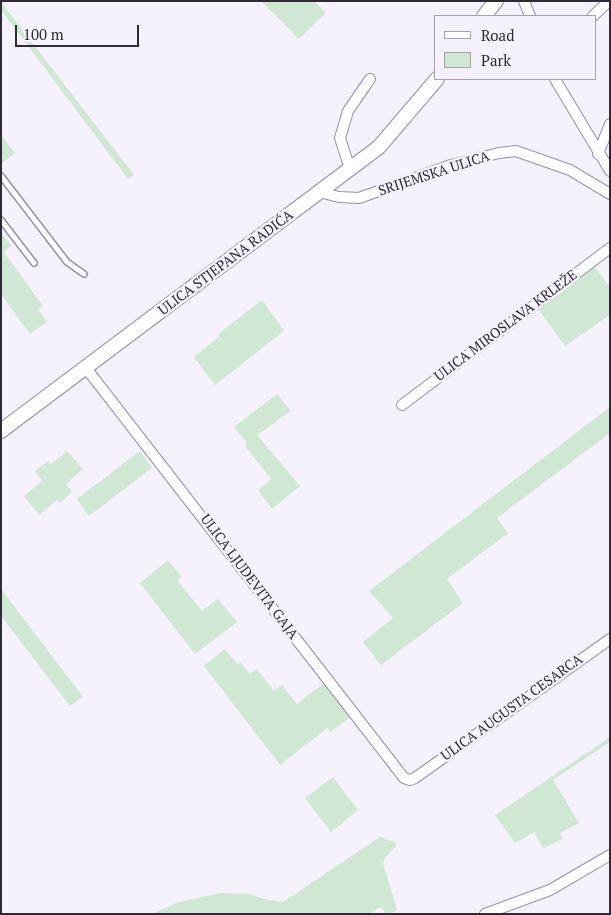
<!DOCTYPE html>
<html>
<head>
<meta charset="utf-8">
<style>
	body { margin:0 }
	#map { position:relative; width:611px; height:915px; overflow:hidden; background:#f5f1fd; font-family:"PT Serif",serif }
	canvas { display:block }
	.frame { position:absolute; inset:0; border:2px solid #2f2b36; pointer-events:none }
	.legend { position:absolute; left:434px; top:15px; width:162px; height:65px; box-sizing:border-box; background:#f5f1fd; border:1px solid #a6a2ad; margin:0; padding:6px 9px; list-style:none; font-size:15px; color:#2f2b36 }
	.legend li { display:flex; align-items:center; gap:10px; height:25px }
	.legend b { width:25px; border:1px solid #a6a2ad }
	.scale { position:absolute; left:15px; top:25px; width:124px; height:22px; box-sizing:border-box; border:2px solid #2f2b36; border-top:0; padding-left:6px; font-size:15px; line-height:18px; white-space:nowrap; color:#2f2b36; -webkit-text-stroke:4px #f5f1fd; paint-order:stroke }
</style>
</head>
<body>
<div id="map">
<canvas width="611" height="915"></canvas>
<div class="frame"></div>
<ul class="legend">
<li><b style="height:6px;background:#fff"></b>Road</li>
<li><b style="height:14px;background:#d0e7d4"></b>Park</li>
</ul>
<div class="scale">100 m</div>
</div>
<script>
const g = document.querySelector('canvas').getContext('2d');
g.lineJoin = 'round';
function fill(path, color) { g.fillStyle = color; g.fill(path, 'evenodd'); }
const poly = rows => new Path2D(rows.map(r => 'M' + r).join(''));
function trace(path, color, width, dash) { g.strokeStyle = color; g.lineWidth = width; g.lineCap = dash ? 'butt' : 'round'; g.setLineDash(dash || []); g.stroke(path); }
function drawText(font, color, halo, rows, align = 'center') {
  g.font = font + ' "PT Serif",serif'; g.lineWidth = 5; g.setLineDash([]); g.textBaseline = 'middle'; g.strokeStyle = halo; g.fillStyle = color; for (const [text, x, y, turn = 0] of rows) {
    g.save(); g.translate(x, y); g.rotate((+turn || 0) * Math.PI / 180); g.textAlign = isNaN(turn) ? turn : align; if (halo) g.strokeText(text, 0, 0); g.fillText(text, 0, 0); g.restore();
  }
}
const green = poly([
	[261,1,314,1,326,13,299,39],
	[1,2,134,175,128,179,1,10],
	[1,135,15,153,1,164],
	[1,233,11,245,4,252,43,306,38,309,47,322,30,334,1,294],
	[592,264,610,287,610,315,565,346,536,306],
	[262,300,284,331,215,385,194,357,220,336,218,334],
	[277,394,291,411,257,435,300,486,272,509,258,490,271,479,245,446,247,443,234,427],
	[610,407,610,433,497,518,508,533,447,579,463,603,381,665,363,642,393,618,369,591],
	[67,451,83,469,66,484,72,492,60,503,57,500,39,515,24,496,42,481,35,471,48,461,51,464],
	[140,451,152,468,89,516,77,499],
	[168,560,182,577,177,580,202,611,218,599,237,622,195,654,140,583],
	[1,589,83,697,70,706,1,616],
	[225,649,237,664,240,662,250,674,257,669,274,691,282,685,297,704,324,683,351,717,330,732,327,728,280,765,204,666],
	[610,737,610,742,553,780,579,823,560,833,563,839,543,848,534,832,515,843,495,815],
	[333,777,358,810,331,832,305,798],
	[380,837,395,842,396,846,385,858,383,863,397,910,389,914,386,914,381,907,368,914,152,914,179,902,221,893,249,894,265,899,283,902]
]);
const lane = poly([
	[1,176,67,262,84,274],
	[1,220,34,263]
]);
const street = poly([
	[524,1,530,16],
	[593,16,609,1],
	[555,79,610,171],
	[598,154,610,124],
	[350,169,340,138,348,111,370,79],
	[319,192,339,197,359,198,451,165,499,153,516,151,570,170,610,194],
	[86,368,404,778,410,780,415,778,610,639],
	[402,405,610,248],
	[485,914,550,890,610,855]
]);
const secondary = poly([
	[484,16,496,1],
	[1,431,379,147,437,79]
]);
const streetNames = [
	["SRIJEMSKA ULICA",434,174,-18],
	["ULICA STJEPANA RADIĆA",226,263,-37],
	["ULICA MIROSLAVA KRLEŽE",506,326,-37],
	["ULICA LJUDEVITA GAJA",249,577,53],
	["ULICA AUGUSTA CESARCA",512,708,-36]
];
fill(green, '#d0e7d4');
trace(lane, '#988fa9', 8);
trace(street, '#988fa9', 12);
trace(secondary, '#988fa9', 16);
trace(lane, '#fff', 5);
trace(street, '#fff', 10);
trace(secondary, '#fff', 14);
drawText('14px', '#2f2b36', '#f5f1fd', streetNames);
</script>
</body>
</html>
